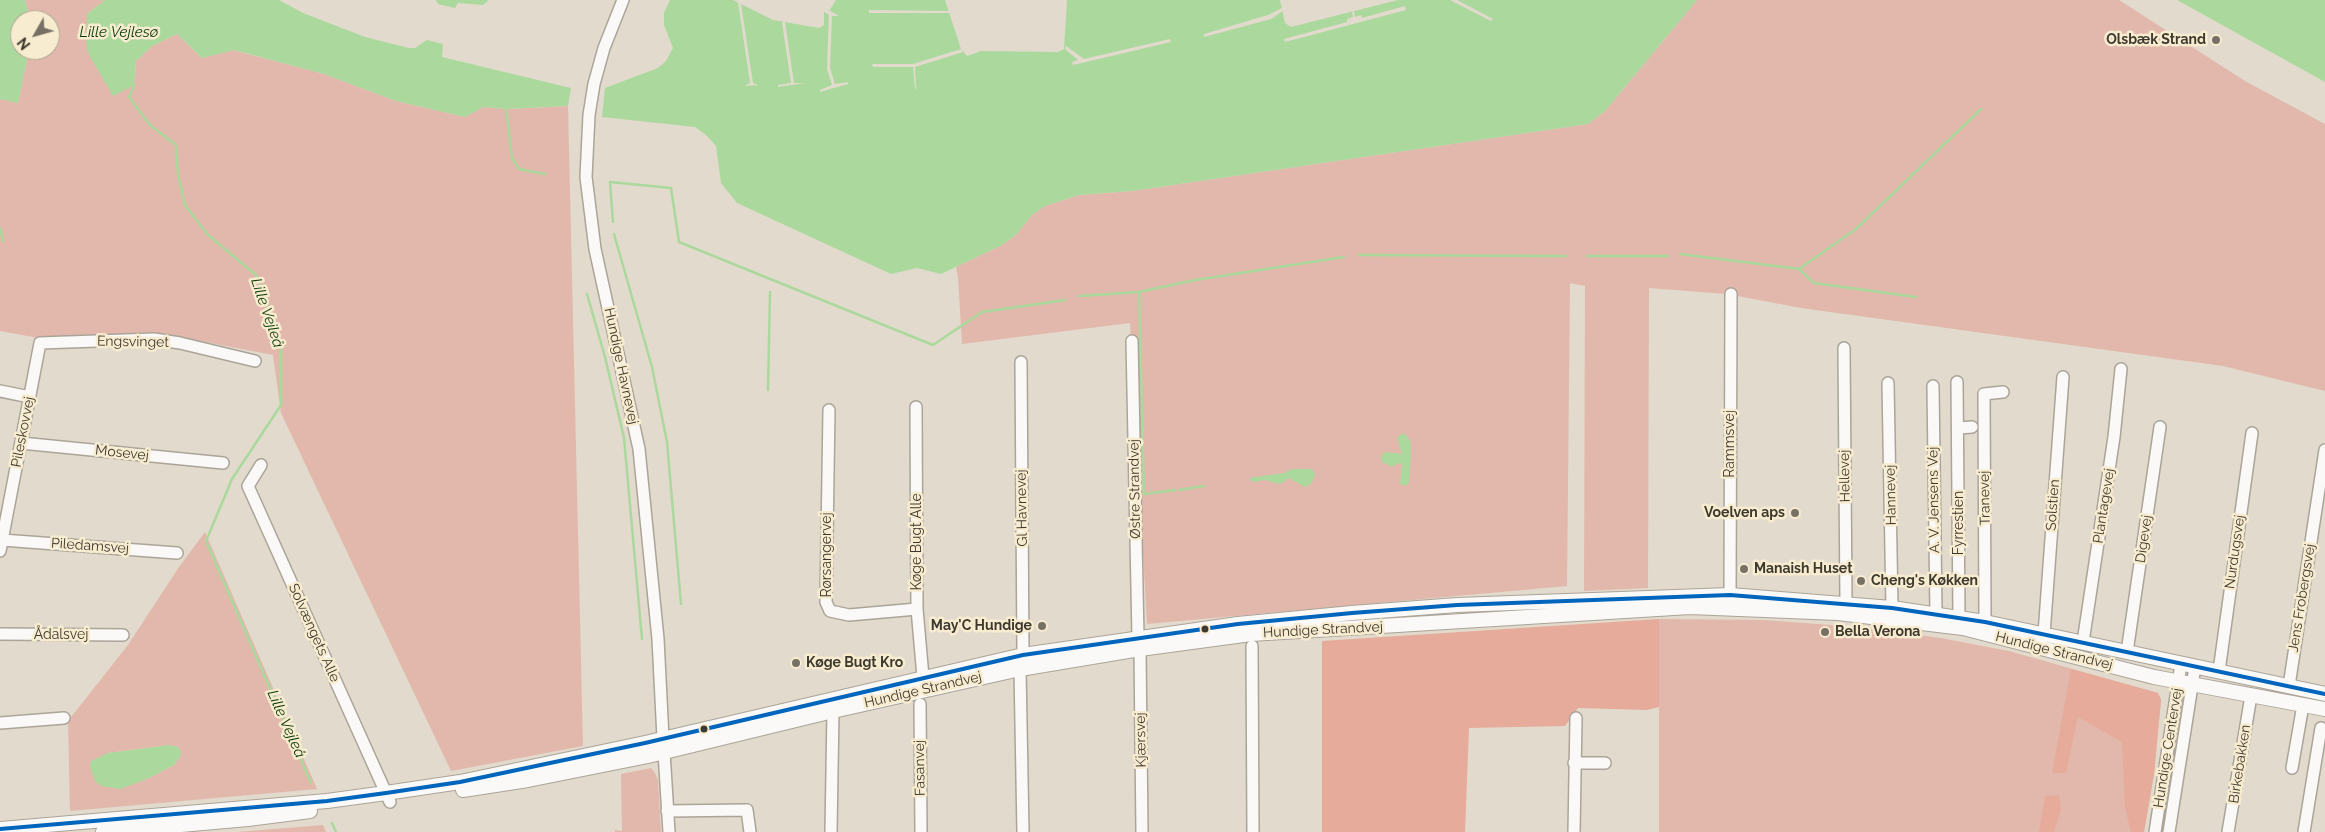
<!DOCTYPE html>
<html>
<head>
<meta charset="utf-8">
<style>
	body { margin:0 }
	#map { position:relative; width:2325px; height:832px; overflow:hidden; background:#e2dacc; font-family:Raleway,sans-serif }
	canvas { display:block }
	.north { position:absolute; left:10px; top:10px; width:50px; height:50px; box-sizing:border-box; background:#f8ecd0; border:1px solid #aea48f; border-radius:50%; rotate:232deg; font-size:14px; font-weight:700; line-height:20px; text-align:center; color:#3e392e }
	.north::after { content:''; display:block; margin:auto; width:18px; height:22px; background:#777165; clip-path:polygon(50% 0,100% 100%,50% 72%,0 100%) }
</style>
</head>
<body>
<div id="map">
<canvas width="2325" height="832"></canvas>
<div class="north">N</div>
</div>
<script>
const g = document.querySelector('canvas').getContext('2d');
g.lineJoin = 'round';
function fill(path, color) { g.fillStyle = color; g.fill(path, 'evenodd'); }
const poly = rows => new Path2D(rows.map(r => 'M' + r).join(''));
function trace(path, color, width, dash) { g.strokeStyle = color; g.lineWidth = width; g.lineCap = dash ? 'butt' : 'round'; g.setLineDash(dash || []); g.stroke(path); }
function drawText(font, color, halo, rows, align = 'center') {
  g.font = font + ' Raleway,sans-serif'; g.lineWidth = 5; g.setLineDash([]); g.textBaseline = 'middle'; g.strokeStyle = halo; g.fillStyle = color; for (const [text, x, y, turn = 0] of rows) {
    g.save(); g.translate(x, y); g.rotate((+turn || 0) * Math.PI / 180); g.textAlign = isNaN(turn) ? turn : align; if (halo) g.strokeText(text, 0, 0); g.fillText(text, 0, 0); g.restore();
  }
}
const green = poly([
	[25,0,105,0,87,14,134,85,136,61,152,46,177,34,202,58,233,50,324,74,396,101,465,117,483,107,506,109,568,106,583,746,451,771,281,413,273,355,153,332,44,339,0,331,0,99,18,102,29,50,50,50,50,20,30,20],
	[1697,0,2119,0,2245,81,2325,124,2325,391,2223,366,1801,308,1727,294,1649,288,1648,588,1584,591,1585,286,1570,283,1567,586,1147,624,1130,323,962,344,958,277,956,267,1002,245,1016,235,1032,215,1045,206,1079,195,1132,191,1588,124,1605,111],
	[205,532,317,789,70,811,68,721,128,645,179,567],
	[169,745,178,747,181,752,174,765,147,779,138,782,108,753],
	[1659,619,1764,620,1857,627,1941,638,2009,651,2158,693,2161,700,2154,774,2144,832,1659,832],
	[651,768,655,773,658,780,661,832,615,832,615,830,622,831,621,774],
	[323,825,326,832,237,832]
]);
const forest = poly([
	[1659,619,1659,707,1647,710,1578,708,1565,726,1469,728,1465,832,1322,832,1322,641],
	[2071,669,2158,693,2161,700,2154,774,2144,832,2131,832,2125,808,2122,742,2078,717,2066,773,2052,773],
	[2059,795,2061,810,2054,832,2039,832,2045,796]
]);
const water = poly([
	[0,0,25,0,30,20,20,20,20,50,29,50,18,103,0,99],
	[105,0,279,0,303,13,365,37,409,48,415,48,427,40,443,44,442,57,571,88,568,106,506,109,483,107,465,117,396,101,324,74,234,50,202,58,177,34,152,46,136,61,134,85,113,96,89,55,86,42,87,14],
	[436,0,489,0,483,5,458,3,455,8,438,4],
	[670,0,733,0,773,20,819,28,824,25,824,12,829,15,829,11,836,0,945,0,961,49,967,56,981,51,1058,52,1064,49,1067,0,1280,0,1285,23,1291,27,1398,0,1697,0,1605,111,1588,124,1132,191,1079,195,1045,206,1032,215,1016,235,1002,245,941,274,917,268,891,274,737,203,721,183,716,146,706,135,695,127,602,117,605,88,658,68,666,61,673,48,664,25,664,13],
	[2177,0,2325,0,2325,82],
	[1404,433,1410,440,1411,450,1409,482,1406,486,1400,484,1402,464,1398,463,1392,467,1382,462,1381,456,1386,452,1402,454,1397,437],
	[1292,469,1312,469,1315,474,1312,483,1305,487,1289,478,1280,484,1265,480,1252,482,1249,478,1284,473],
	[169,745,178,747,181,752,180,757,174,765,147,779,120,789,101,786,95,781,90,767,91,761,108,753]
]);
const pier = poly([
	[1450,0,1457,0,1493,19,1491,21],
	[738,2,741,4,753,83,758,85,745,86,750,83],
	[1405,6,1406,10,1285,42,1284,39,1347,22,1347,19,1353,17,1352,12,1354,11,1355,17,1361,15,1362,18],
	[1282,8,1283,11,1271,19,1204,37,1204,34,1268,15],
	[829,10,839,16,832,16,830,68,835,84,848,82,848,84,820,92,820,90,832,85,827,69],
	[869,10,949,11,950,13,869,13],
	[782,22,785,22,794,83,805,83,778,87,778,85,791,83],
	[1170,39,1171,42,1073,65,1072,62,1078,60,1065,49,1066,46,1084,59],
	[961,49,963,52,915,67,916,89,915,89,913,67,873,67,872,64,913,64]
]);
const stream = poly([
	[133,83,134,85,129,97,150,125,176,145,178,175,185,205,207,234,256,275,281,345,281,405,232,479,206,541,311,783],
	[506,107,512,158,519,169,545,174],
	[613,222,610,182,671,188,679,242,933,345,982,312,1065,300],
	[0,228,3,241],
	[614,234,652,367,667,442,681,604],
	[1680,254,1799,269,1856,229,1981,109],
	[1359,255,1566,256],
	[1587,256,1668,256],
	[1799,269,1814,283,1916,297],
	[1139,292,1144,494,1175,490],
	[587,294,605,357,624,438,642,639],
	[1079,296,1139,292,1195,280,1344,257],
	[768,390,770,292],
	[1179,490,1204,486],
	[332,823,336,832]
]);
const minor = poly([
	[623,0,604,48,594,84,589,115,586,177,595,249,639,449,658,639,663,738],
	[1132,341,1138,637],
	[1844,348,1846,603],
	[1021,362,1023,655],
	[1957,382,1959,617],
	[1888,383,1892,608],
	[1933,386,1936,614],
	[0,391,30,397],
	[916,407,917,609,923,677],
	[829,410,826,602,830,611,849,615,917,609],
	[1959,428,1972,427],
	[21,443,223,463],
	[261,465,248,486,390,802],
	[2,540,177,553],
	[0,551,40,343,154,339,180,343,255,361],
	[1730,595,1731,294],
	[1985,622,1984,394,2003,392],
	[0,634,123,635],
	[2044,634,2063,377],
	[2083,642,2114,437,2121,369],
	[1252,646,1253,832],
	[1140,649,1142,832],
	[2127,652,2160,427],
	[1020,669,1023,832],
	[2219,671,2252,433],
	[2289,686,2325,450],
	[920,704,921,832],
	[0,723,64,718],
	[664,752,669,832],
	[1574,763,1605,763],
	[2292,768,2303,705],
	[667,811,747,810,750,832],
	[831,832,833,711],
	[1574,832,1576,718],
	[2155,832,2181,664],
	[2169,832,2195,667],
	[2228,832,2251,696],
	[2304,832,2321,728]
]);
const major = poly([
	[463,790,528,780,648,756,833,711,1020,669,1140,649,1251,634,1690,607,1838,613,1963,628,2154,677,2325,709],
	[0,829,327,801,386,793,460,782,645,743,1023,655,1238,624,1352,613,1457,605,1730,595,1892,608,1985,622,2325,694],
	[103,832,248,819,310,811]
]);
const bus1 = poly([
	[0,829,327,801,386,793,460,782,645,743,1023,655,1238,624,1352,613,1457,605,1730,595,1892,608,1985,622,2325,694]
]);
const markers = [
	[2216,40,5,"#777165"],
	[1795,513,5,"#777165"],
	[1744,569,5,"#777165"],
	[1861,581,5,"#777165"],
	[1042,626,5,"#777165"],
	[1205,629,4.5,"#3e392e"],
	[1825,632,5,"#777165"],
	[796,663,5,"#777165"],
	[704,729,4.5,"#3e392e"]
];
const poiNames = [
	["Olsbæk Strand",2206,40,"right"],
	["Voelven aps",1785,513,"right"],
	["Manaish Huset",1754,569],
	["Cheng's Køkken",1871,581],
	["May'C Hundige",1032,626,"right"],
	["Bella Verona",1835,632],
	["Køge Bugt Kro",806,663]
];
const streetNames = [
	["Engsvinget",133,342,1],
	["Hundige Havnevej",621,366,78],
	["Pileskovvej",23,432,-79],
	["Rammsvej",1730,444,-90],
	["Mosevej",122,453,6],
	["Hellevej",1845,476,-91],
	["Østre Strandvej",1135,489,-91],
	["Hannevej",1891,495,-91],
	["Tranevej",1985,498,-91],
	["A. V. Jensens Vej",1934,500,-91],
	["Solstien",2053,505,-86],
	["Plantagevej",2104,506,-81],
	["Gl Havnevej",1022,508,-91],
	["Fyrrestien",1959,523,-90],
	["Digevej",2144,539,-82],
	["Køge Bugt Alle",917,542,-90],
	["Piledamsvej",90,546,4],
	["Nurdugsvej",2235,552,-82],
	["Rørsangervej",827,555,-90],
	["Jens Frobergsvej",2302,598,-81],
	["Hundige Strandvej",1323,630,-3],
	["Solvængets Alle",314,633,66],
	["Ådalsvej",61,635],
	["Hundige Strandvej",2054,651,14],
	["Hundige Strandvej",923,690,-13],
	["Kjærsvej",1141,740,-91],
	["Hundige Centervej",2168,748,-81],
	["Birkebakken",2240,764,-81],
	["Fasanvej",920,768,-91]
];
const waterNames = [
	["Lille Vejlesø",119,32],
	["Lille Vejleå",267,313,71],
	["Lille Vejleå",286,724,66]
];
fill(green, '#e1b8ab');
fill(forest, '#e6ab9a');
fill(water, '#abd99d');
fill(pier, '#e2dacc');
trace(stream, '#abd99d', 2.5);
trace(minor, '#aaa499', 14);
trace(major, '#aaa499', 16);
trace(minor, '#fbf9f7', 11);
trace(major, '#fbf9f7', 14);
trace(bus1, '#0065bd', 4);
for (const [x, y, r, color] of markers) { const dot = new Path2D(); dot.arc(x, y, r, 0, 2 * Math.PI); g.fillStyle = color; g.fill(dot); trace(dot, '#f8ecd0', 2); }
drawText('bold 14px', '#3e392e', '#f8ecd0', poiNames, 'left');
drawText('14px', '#3e392e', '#f8ecd0', streetNames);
drawText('italic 15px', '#093903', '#f8ecd0', waterNames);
</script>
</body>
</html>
